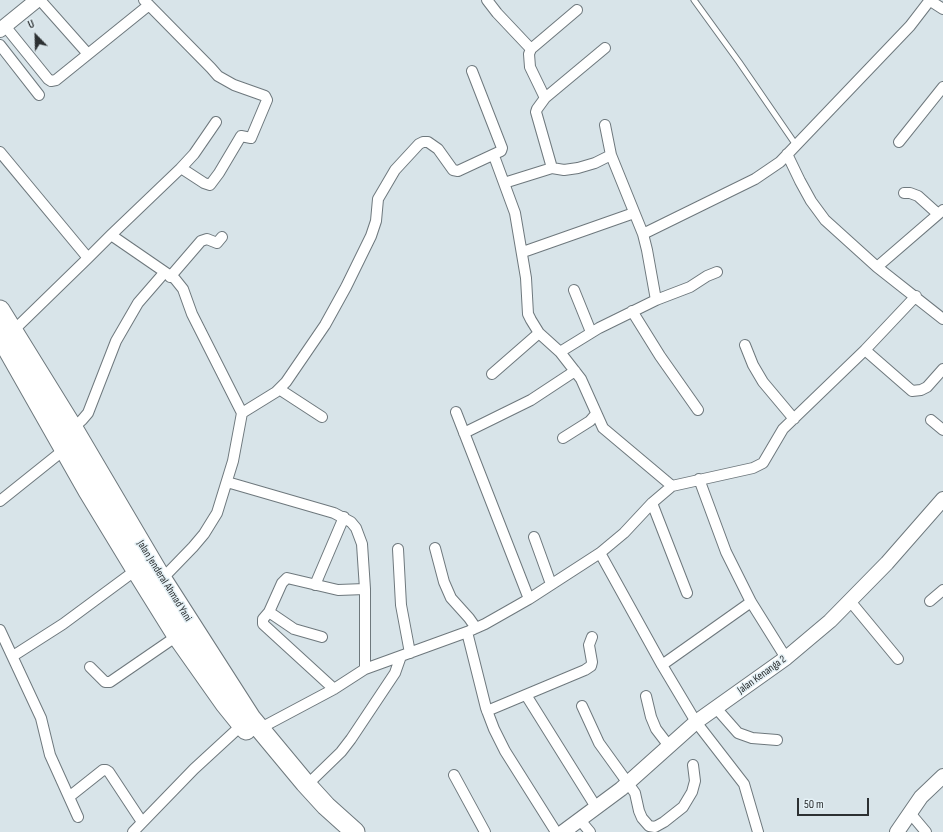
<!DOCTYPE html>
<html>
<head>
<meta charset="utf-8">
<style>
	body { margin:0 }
	#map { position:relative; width:943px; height:832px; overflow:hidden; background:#d8e4e9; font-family:"Sofia Sans Condensed",sans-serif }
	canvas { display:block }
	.north { position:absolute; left:16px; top:16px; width:40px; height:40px; -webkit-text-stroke:3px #e5f1f6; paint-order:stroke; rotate:337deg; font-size:11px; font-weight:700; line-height:16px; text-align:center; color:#2c3032 }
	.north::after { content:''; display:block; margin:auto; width:14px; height:18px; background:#2c3032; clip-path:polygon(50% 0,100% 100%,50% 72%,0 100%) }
	.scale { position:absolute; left:797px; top:798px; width:72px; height:18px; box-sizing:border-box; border:2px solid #2c3032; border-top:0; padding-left:5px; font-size:12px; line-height:14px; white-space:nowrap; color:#2c3032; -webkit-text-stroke:3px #e5f1f6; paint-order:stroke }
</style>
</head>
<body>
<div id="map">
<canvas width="943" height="832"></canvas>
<div class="north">U</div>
<div class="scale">50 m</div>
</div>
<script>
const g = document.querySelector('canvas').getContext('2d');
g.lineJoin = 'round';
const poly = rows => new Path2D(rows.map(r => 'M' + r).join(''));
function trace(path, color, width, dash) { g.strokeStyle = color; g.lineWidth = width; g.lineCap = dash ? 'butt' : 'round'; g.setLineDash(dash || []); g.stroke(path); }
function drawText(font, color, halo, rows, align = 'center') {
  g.font = font + ' "Sofia Sans Condensed",sans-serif'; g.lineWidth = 3; g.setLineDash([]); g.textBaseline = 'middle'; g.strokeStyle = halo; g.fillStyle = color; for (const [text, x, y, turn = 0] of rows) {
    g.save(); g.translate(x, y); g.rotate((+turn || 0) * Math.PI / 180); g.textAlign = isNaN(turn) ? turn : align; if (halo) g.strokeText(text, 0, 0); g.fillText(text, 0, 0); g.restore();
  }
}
const lane = poly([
	[694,0,739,62,796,145]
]);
const street = poly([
	[40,0,88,54],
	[487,0,497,13,531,49],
	[929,0,943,9],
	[5,26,48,79,51,81,56,80,149,5],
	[0,45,39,95],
	[545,98,530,67,529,54,531,49,577,10],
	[605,125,611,155],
	[899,142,943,87],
	[0,152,88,258],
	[787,154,800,181,811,201,825,220,877,267,943,319],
	[494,156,515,213,526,278,528,314,531,320,539,333,560,352,581,379,603,428,672,486],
	[181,168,194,154,216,122],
	[552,168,536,112,537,109,545,98,605,48],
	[504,183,552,168,564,170,578,168,595,163,611,155,643,234,647,250,656,300],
	[904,193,910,193,918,196,938,214],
	[643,234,755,179,780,162,910,26,930,0],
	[111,235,175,279,183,289,192,314,242,413],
	[523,252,634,213],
	[877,267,943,210],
	[170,277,201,241,207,239,217,243,222,237],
	[574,290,591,332],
	[632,311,660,356,698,410],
	[13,331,88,258,111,235,181,168,204,183,210,185,219,173,241,136,251,138,267,100,265,96,234,85,218,76,211,68,144,0],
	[745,345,753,365,763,382,794,419],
	[865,350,912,391,921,390,927,387,943,369],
	[560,352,599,328,656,300,690,287,707,276,717,272],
	[492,374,539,333],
	[279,389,322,417],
	[456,412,529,599],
	[931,420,943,430],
	[73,428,82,420,88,413,116,341,138,303,164,273],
	[464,433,531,400,575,371],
	[563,438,590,421,596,414],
	[699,479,726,552,751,602,786,658],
	[227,482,334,513,351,522,356,528,362,544,365,589,365,669],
	[0,501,65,449],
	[652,503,687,593],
	[534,537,551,584],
	[435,548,444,582,451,598,469,618,476,628],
	[398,549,401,605,410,653],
	[600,553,662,665,696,722,744,784,758,832],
	[162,579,193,547,204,534,217,513,233,461,242,413,276,392,286,382,325,325,346,287,371,236,376,221,378,199,395,170,419,144,423,142,428,142,438,149,453,170,458,171,501,151,502,148,472,71],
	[315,585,344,517],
	[850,601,898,659],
	[930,601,943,590],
	[269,612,294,629,322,637],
	[0,630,41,718,50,755,78,817],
	[467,632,486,708,494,729,505,751,556,832],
	[13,656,63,624,136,570],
	[662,665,751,602],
	[90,667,105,682,110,682,177,636],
	[334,689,263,624,263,619,269,612,282,583,287,578,338,590,365,589],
	[526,695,596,807],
	[646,696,651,717,656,729,669,746],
	[582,706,599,743,635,793,639,811,642,818,649,826,655,827,664,822,683,807,692,792,695,781,693,765],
	[716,708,738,733,752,738,777,740],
	[487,711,585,670,591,666,592,662,589,645,592,637],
	[257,730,334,689,365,669,467,632,485,624,529,599,600,553,624,533,652,503,672,486,753,468,763,463,783,429,865,350,916,296],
	[454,775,485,832],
	[307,785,341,752,351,739,395,673,401,656],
	[69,797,103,770,106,770,109,772,142,822],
	[910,813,926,832],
	[580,820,590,832],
	[133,832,194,769,244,723]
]);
const secondary = poly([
	[0,30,37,0],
	[563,832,621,789,696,722,786,658,830,621,887,563,943,499],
	[897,832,921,797,943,776]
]);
const highway = poly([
	[0,310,73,428,162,579,251,718,305,783,326,806,355,832],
	[0,336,88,491,136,570,177,636,225,704,246,730]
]);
const streetNames = [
	["Jalan Jenderal Ahmad Yani",164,581,58],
	["Jalan Kenanga 2",762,675,-36]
];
trace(lane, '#6e787d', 7);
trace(street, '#6e787d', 12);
trace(secondary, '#6e787d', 16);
trace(highway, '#6e787d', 21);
trace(lane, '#fff', 5);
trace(street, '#fff', 10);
trace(secondary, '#fff', 14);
trace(highway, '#fff', 19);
drawText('11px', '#2c3032', '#e5f1f6', streetNames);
</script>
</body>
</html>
